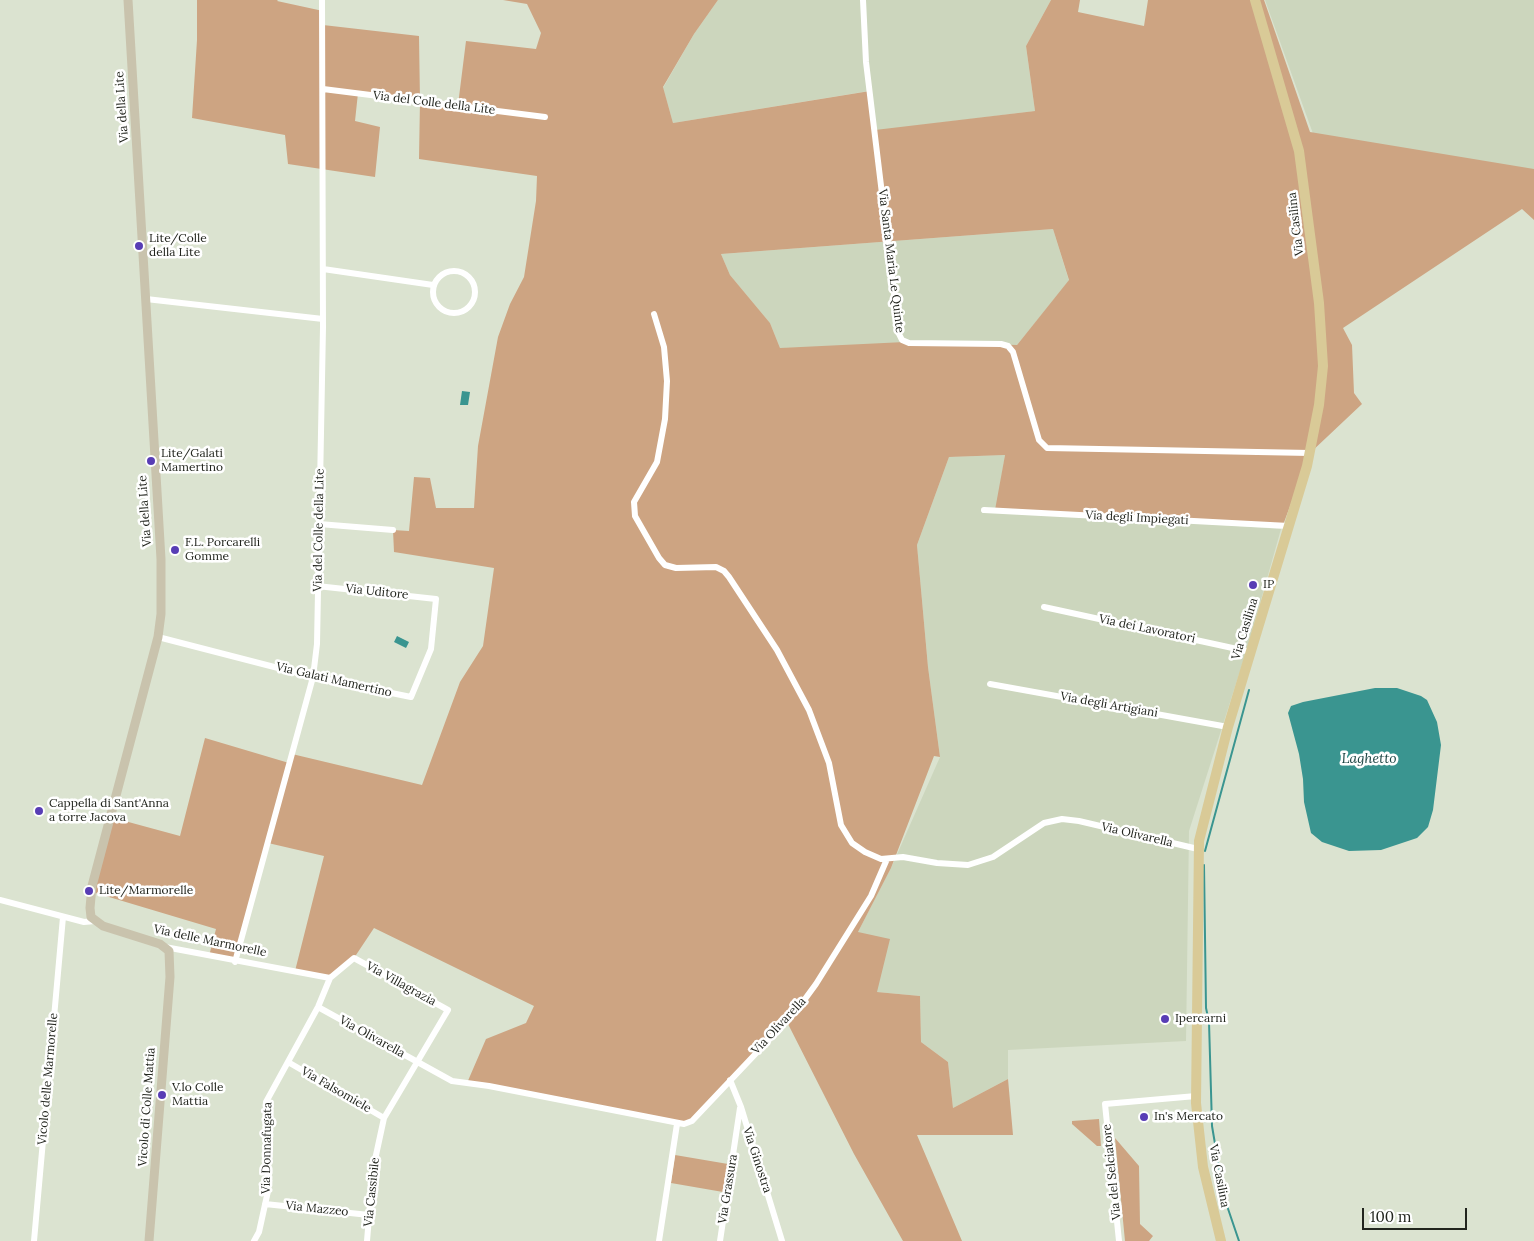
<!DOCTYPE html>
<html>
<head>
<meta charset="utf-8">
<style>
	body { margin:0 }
	#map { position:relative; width:1534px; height:1241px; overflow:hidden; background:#dbe3d0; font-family:Lora,serif }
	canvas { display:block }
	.scale { position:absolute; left:1362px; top:1208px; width:105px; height:22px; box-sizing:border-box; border:2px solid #22251e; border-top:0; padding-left:6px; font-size:15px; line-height:18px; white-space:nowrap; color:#22251e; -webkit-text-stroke:4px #fff; paint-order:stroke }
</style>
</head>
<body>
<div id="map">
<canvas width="1534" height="1241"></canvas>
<div class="scale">100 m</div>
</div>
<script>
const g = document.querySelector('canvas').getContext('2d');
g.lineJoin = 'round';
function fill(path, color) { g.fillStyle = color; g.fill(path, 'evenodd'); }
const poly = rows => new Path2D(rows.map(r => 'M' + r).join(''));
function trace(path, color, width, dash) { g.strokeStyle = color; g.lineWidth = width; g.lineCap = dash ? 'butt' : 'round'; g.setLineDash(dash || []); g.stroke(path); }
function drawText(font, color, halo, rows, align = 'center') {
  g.font = font + ' Lora,serif'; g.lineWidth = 5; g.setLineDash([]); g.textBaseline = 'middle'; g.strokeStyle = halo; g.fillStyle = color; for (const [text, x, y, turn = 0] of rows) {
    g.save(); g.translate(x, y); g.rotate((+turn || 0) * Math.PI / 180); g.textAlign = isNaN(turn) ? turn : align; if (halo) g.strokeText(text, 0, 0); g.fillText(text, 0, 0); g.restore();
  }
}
const built = poly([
	[718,0,1051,0,1026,46,1035,111,874,131,869,91,673,123,663,88,694,34],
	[1265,0,1534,0,1534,170,1316,142],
	[1053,229,1069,281,1017,345,780,348,770,323,730,275,721,254],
	[1005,455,996,510,1281,529,1248,646,1189,831,1186,1041,1008,1050,1008,1079,953,1108,948,1062,921,1042,920,996,877,992,858,932,891,868,940,757,928,667,917,545,949,457]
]);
const green = poly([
	[197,0,278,0,277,1,323,11,323,25,419,36,420,101,458,105,466,41,536,49,541,33,527,4,503,0,718,0,694,34,663,87,673,123,870,91,875,130,1035,111,1026,46,1051,0,1080,0,1078,12,1144,26,1148,0,1264,0,1310,132,1534,169,1534,220,1522,209,1343,328,1352,345,1354,393,1362,404,1310,453,1283,525,995,510,1005,455,949,457,917,545,928,667,940,757,934,756,891,868,858,932,890,939,877,992,920,996,921,1042,948,1062,953,1108,1008,1079,1013,1135,917,1135,962,1241,903,1241,854,1154,788,1024,730,1080,692,1121,677,1124,467,1083,486,1039,526,1023,534,1006,374,928,354,958,330,978,295,971,324,856,268,843,235,962,209,956,216,929,89,891,110,817,180,836,205,738,289,763,292,754,422,785,460,682,483,646,494,568,394,552,393,530,409,531,414,477,430,478,436,508,474,508,478,446,498,337,510,304,524,277,536,201,537,176,419,159,420,101,358,93,355,121,380,127,375,177,288,164,285,135,192,118,197,40],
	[1053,229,1069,280,1017,345,905,342,780,348,770,323,730,275,721,254],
	[1099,1119,1101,1146,1097,1146,1072,1124,1072,1121],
	[1115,1138,1139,1166,1140,1224,1153,1236,1149,1241,1125,1241],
	[675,1155,728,1164,723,1192,671,1183]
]);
const water = poly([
	[462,391,470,392,468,405,460,405],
	[397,636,409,642,406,648,394,642],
	[1375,688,1397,688,1421,696,1427,700,1437,722,1441,745,1433,810,1428,827,1417,838,1381,850,1349,851,1322,842,1311,833,1304,802,1303,779,1299,754,1288,713,1291,706,1303,702]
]);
const stream = poly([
	[1205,851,1249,690],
	[1204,865,1206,1008,1209,1022,1212,1126,1224,1197,1239,1241]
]);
const street = poly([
	[863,0,866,62,899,334,902,340,909,343,1001,344,1008,346,1013,352,1039,440,1047,448,1310,453],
	[323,89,545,117],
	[323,269,433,285],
	'433 292a21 21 0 1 1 42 0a21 21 0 1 1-42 0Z',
	[146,299,323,319],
	[654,314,664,347,667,381,665,419,657,462,634,502,635,516,659,558,665,565,676,568,716,567,724,571,729,577,777,650,809,710,829,763,841,825,852,843,865,852,881,859,903,857,937,863,968,865,993,857,1044,823,1062,819,1079,821,1198,849],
	[984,510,1289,526],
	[319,524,393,530],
	[1044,607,1251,652],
	[158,637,313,677,411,697,431,649,436,599,317,586],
	[990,684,1228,727],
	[0,900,84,922,95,921],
	[165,947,330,978],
	[235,962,313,677,317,644,323,327,322,0],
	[318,1007,452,1081,489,1086,684,1124,692,1121,797,1010,816,984,871,896,887,859],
	[288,1062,384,1118],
	[730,1080,741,1107,782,1241],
	[265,1204,369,1215],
	[34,1241,63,917],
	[254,1241,259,1232,268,1191,266,1102,318,1007,330,978,354,958,448,1010,384,1118,373,1169,367,1241],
	[659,1241,677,1124],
	[720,1241,740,1108],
	[1119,1241,1105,1104,1196,1096]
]);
const secondary = poly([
	[128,0,161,559,161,614,158,637,92,886,90,908,91,917,103,926,160,944,169,951,170,977,149,1241]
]);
const primary = poly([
	[1221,1241,1203,1167,1196,1103,1199,841,1228,727,1307,466,1319,405,1323,366,1319,303,1299,151,1255,0]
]);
const markers = [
	[139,246,5,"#583db5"],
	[151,461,5,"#583db5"],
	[175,550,5,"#583db5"],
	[1253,585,5,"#583db5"],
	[39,811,5,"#583db5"],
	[89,891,5,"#583db5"],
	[1165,1019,5,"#583db5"],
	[162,1095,5,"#583db5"],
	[1144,1117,5,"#583db5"]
];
const streetNames = [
	["Via del Colle della Lite",434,103,7],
	["Via della Lite",122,107,-94],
	["Via Casilina",1296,224,-97],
	["Via Santa Maria Le Quinte",891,261,83],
	["Via della Lite",145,511,-94],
	["Via degli Impiegati",1137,518,3],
	["Via del Colle della Lite",319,530,-89],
	["Via Uditore",377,592,6],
	["Via dei Lavoratori",1147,629,12],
	["Via Casilina",1245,629,-73],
	["Via Galati Mamertino",334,680,13],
	["Via degli Artigiani",1109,705,10],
	["Via Olivarella",1137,835,13],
	["Via delle Marmorelle",210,941,12],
	["Via Villagrazia",401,984,29],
	["Via Olivarella",779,1026,-47],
	["Via Olivarella",372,1037,29],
	["Vicolo delle Marmorelle",48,1079,-85],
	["Via Falsomiele",336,1090,30],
	["Vicolo di Colle Mattia",147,1107,-86],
	["Via Donnafugata",267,1148,-89],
	["Via Ginostra",757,1160,72],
	["Via del Selciatore",1112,1172,-96],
	["Via Casilina",1219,1176,79],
	["Via Grassura",728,1189,-81],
	["Via Cassibile",372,1192,-84],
	["Via Mazzeo",317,1209,6]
];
const poiNames = [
	["Lite/Colle",149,239],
	["della Lite",149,253],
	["Lite/Galati",161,454],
	["Mamertino",161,468],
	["F.L. Porcarelli",185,543],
	["Gomme",185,557],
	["IP",1263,585],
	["Cappella di Sant'Anna",49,804],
	["a torre Jacova",49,818],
	["Lite/Marmorelle",99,891],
	["Ipercarni",1175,1019],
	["V.lo Colle",172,1088],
	["Mattia",172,1102],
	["In's Mercato",1154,1117]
];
const waterNames = [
	["Laghetto",1369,759]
];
fill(built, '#ccd6bd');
fill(green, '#cda482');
fill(water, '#3a9590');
trace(stream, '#3a9590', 2);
trace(street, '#fff', 6);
trace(secondary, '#c9c3ad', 9);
trace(primary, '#d9ca97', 10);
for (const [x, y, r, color] of markers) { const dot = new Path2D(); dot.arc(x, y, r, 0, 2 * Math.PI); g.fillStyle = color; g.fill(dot); trace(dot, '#fff', 2); }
drawText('12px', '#22251e', '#fff', streetNames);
drawText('12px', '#22251e', '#fff', poiNames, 'left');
drawText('italic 14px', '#1b4442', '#fff', waterNames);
</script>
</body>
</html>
